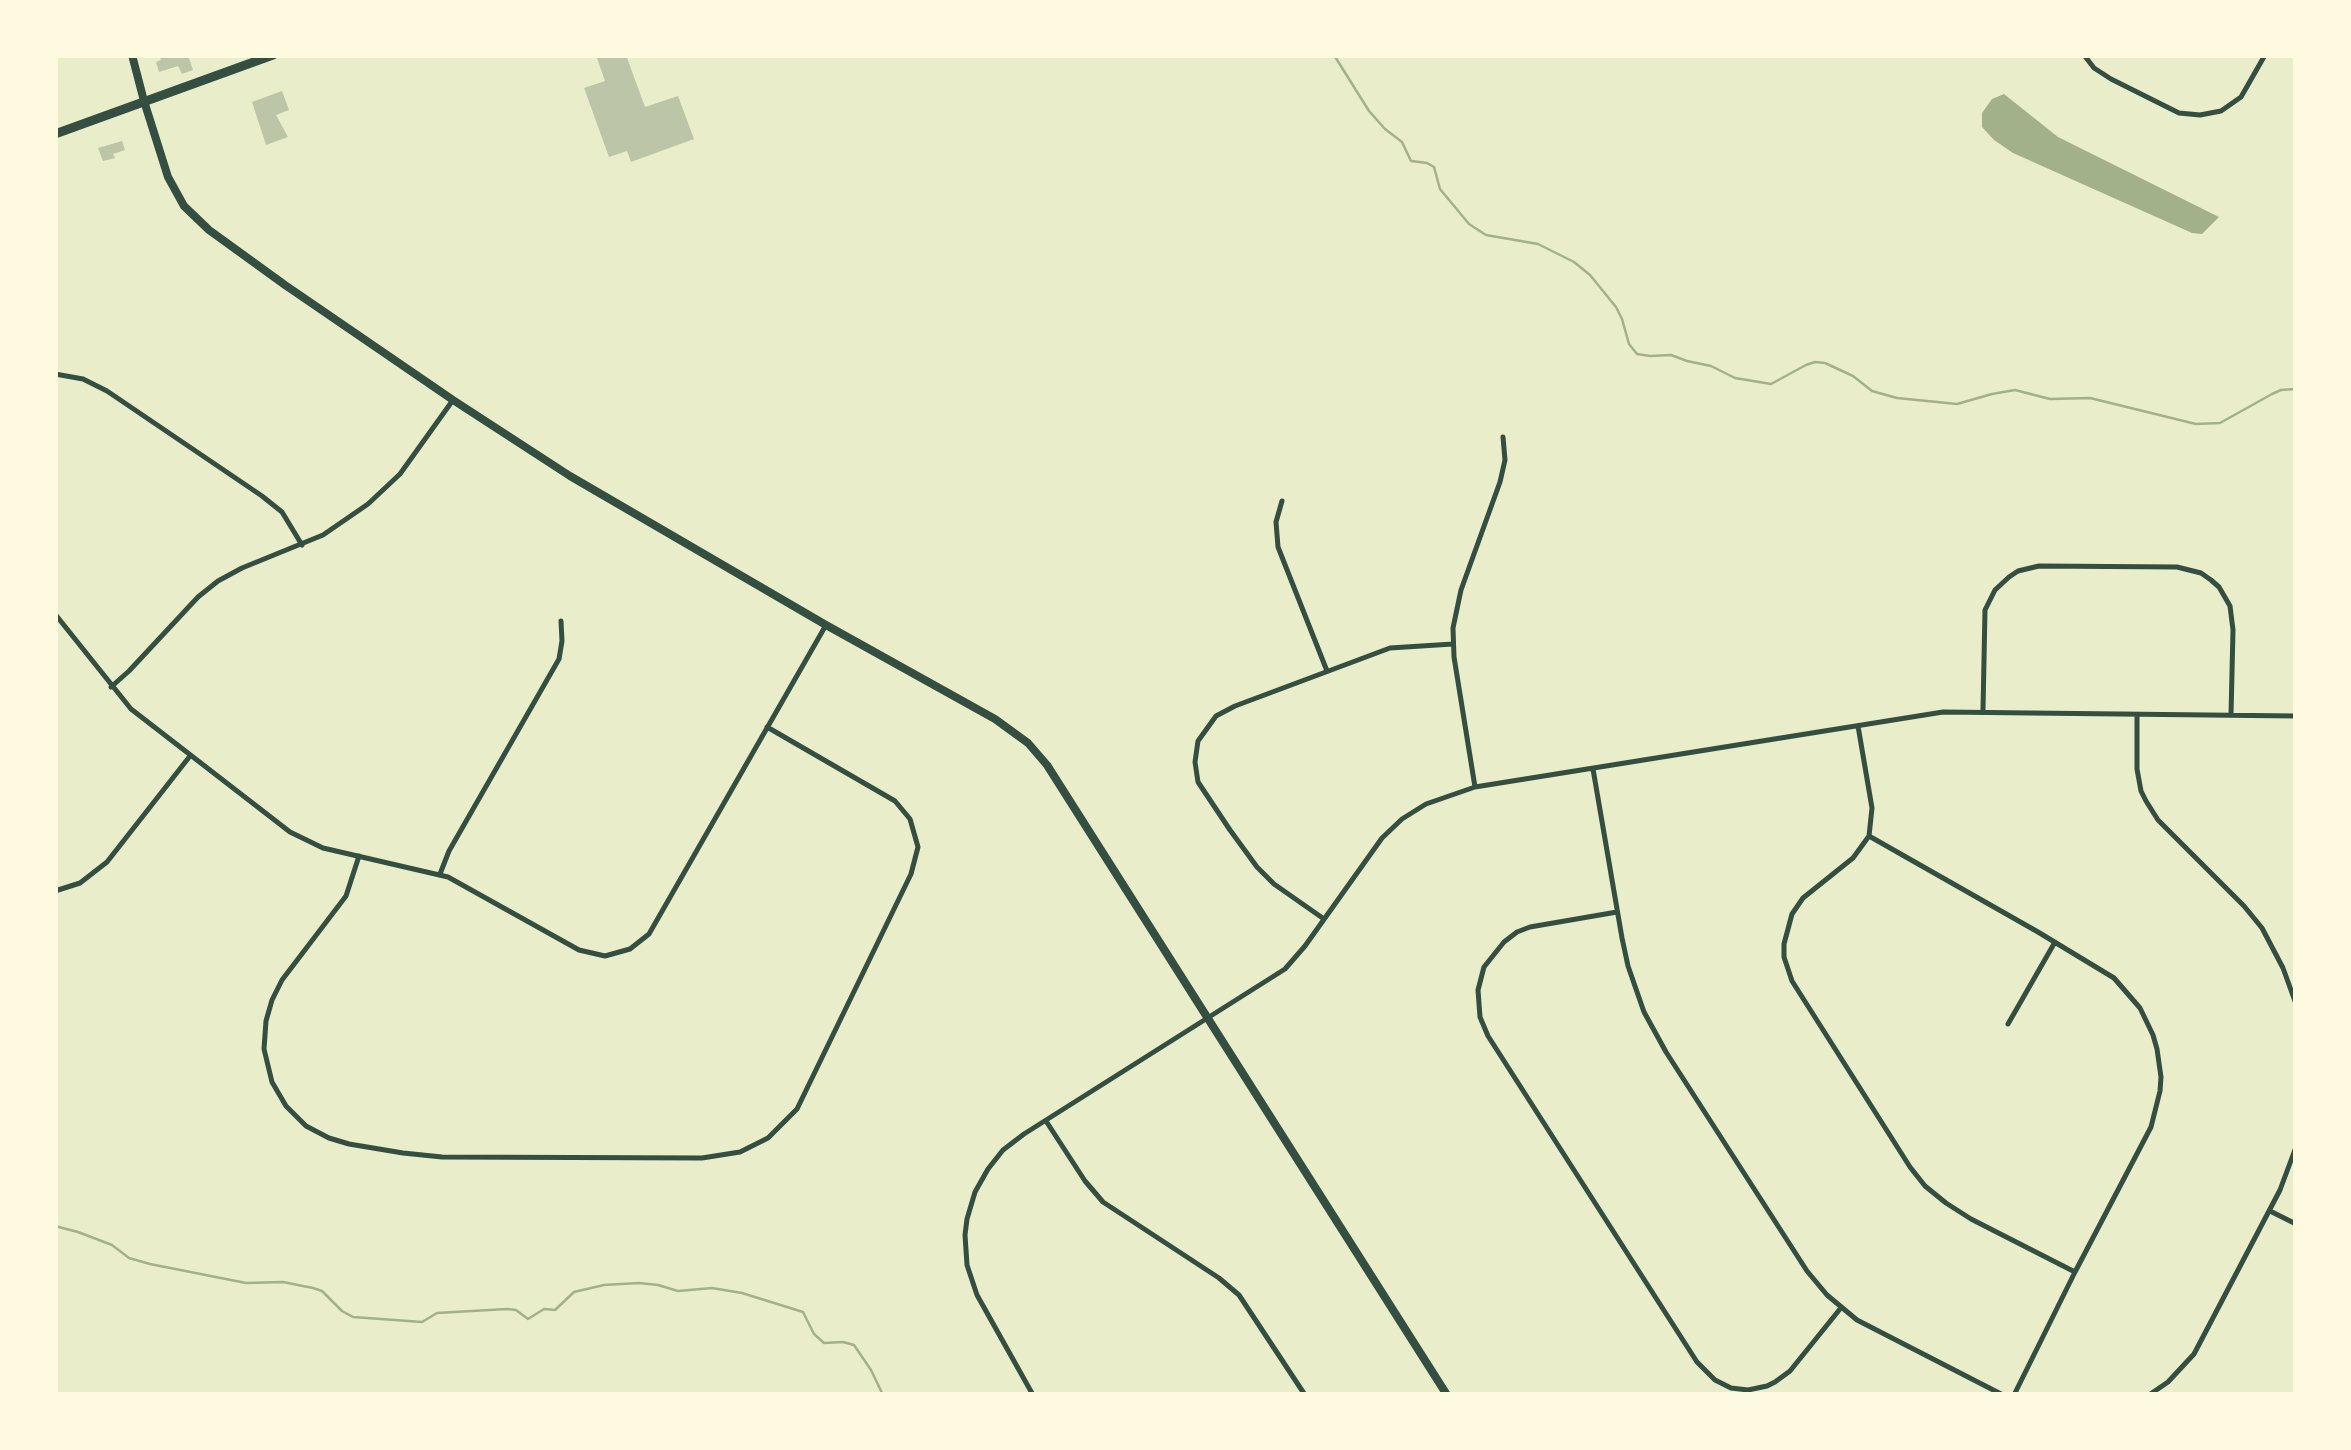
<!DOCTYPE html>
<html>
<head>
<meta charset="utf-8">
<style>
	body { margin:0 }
	#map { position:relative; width:2351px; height:1450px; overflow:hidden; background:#e9edc9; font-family:"Golos Text",sans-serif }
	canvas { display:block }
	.frame { position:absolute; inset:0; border:58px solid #fefae0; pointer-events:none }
</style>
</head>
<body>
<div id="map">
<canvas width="2351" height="1450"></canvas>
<div class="frame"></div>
</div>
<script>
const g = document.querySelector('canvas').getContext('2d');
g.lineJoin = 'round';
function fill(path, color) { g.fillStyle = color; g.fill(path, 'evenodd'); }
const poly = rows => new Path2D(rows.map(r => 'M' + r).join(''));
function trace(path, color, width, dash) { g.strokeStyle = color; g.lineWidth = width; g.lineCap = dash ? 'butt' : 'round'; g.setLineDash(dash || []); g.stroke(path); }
const water = poly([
	[2004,94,2058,137,2219,217,2202,234,2192,233,2013,153,1994,140,1982,127,1982,113,1992,99]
]);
const stream = poly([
	[1334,55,1369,111,1385,129,1402,142,1411,161,1427,163,1434,167,1440,189,1469,224,1486,235,1538,244,1574,262,1590,275,1616,307,1622,319,1629,344,1637,354,1650,356,1671,355,1687,361,1711,366,1735,378,1771,384,1806,365,1815,362,1825,363,1853,376,1872,391,1897,398,1957,404,1992,394,2015,390,2050,399,2090,398,2196,424,2220,423,2272,394,2281,390,2296,389],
	[55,1226,78,1232,112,1245,129,1258,150,1264,246,1283,283,1282,313,1288,322,1291,342,1311,353,1317,422,1322,437,1313,507,1309,516,1310,528,1319,544,1309,555,1310,574,1292,604,1285,639,1283,658,1285,678,1291,712,1288,742,1293,803,1312,814,1334,824,1343,843,1342,854,1345,871,1370,883,1395]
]);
const building = poly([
	[159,55,188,55,193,70,182,74,178,66,159,72,156,62,161,60],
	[596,55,626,55,645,107,678,96,694,139,631,162,627,151,609,157,584,88,605,81],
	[282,91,289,110,276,115,288,137,266,145,252,102],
	[122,141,125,150,113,154,115,158,103,161,98,148]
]);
const minor = poly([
	[2084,55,2094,68,2111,79,2179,113,2200,115,2221,111,2241,97,2265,55],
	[55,374,83,379,107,391,262,496,282,512,302,545],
	[1282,501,1276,522,1278,547,1327,671],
	[55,614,131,709,290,832,323,848,448,877,579,950,605,956,630,949,649,934,826,625],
	[111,687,129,671,198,597,218,581,242,568,323,535,368,504,400,474,453,400],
	[1983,710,1985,610,1995,590,2009,577,2018,571,2039,566,2177,567,2201,573,2211,580,2219,587,2230,606,2233,630,2231,715],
	[2137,715,2137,769,2141,791,2146,801,2158,820,2244,906,2262,928,2283,968,2296,1004],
	[1858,726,1872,808,1869,836,1853,858,1803,898,1792,914,1784,944,1784,957,1792,981,1910,1167,1925,1186,1946,1203,1971,1219,2075,1272],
	[1593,769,1622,938,1628,966,1644,1012,1666,1052,1807,1271,1827,1295,1857,1320,2003,1395],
	[1475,787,1454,657,1453,628,1461,590,1500,482,1505,460,1503,437],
	[1869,836,2038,932,2114,978,2140,1008,2153,1035,2157,1049,2161,1077,2160,1091,2151,1127,2075,1272,2014,1395],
	[359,856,346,896,282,980,272,1000,266,1021,264,1049,272,1082,286,1106,306,1126,329,1138,349,1144,403,1153,442,1157,702,1158,740,1152,768,1138,797,1109,911,874,918,847,910,819,895,801,767,727],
	[440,874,449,851,559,659,562,641,561,621],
	[55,891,80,883,107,862,190,756],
	[1617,912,1530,927,1517,932,1504,942,1484,967,1478,990,1480,1017,1488,1036,1697,1362,1715,1380,1731,1388,1748,1390,1767,1386,1775,1382,1790,1371,1840,1309],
	[1324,919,1274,884,1257,867,1230,830,1198,782,1195,762,1198,741,1216,716,1235,706,1390,648,1453,644],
	[2008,1024,2055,942],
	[1046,1121,1085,1181,1103,1202,1219,1278,1239,1295,1305,1395],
	[2270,1211,2296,1224],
	[1033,1395,977,1295,967,1265,965,1235,967,1219,975,1192,988,1169,1003,1150,1024,1134,1285,969,1305,946,1382,838,1402,819,1426,804,1475,787,1943,712,2296,716],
	[2149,1395,2168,1382,2194,1354,2280,1190,2296,1147]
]);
const tertiary = poly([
	[132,55,144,101,168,177,184,206,209,230,285,285,453,400,570,476,826,625,995,719,1028,743,1047,765,1447,1395]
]);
const primary = poly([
	[55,134,273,55]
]);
fill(water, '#a3b18a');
trace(stream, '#a3b18a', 2.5);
fill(building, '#bcc5a7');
trace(minor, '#344e41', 5);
trace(tertiary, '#344e41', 8);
trace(primary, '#344e41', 9);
</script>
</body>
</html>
